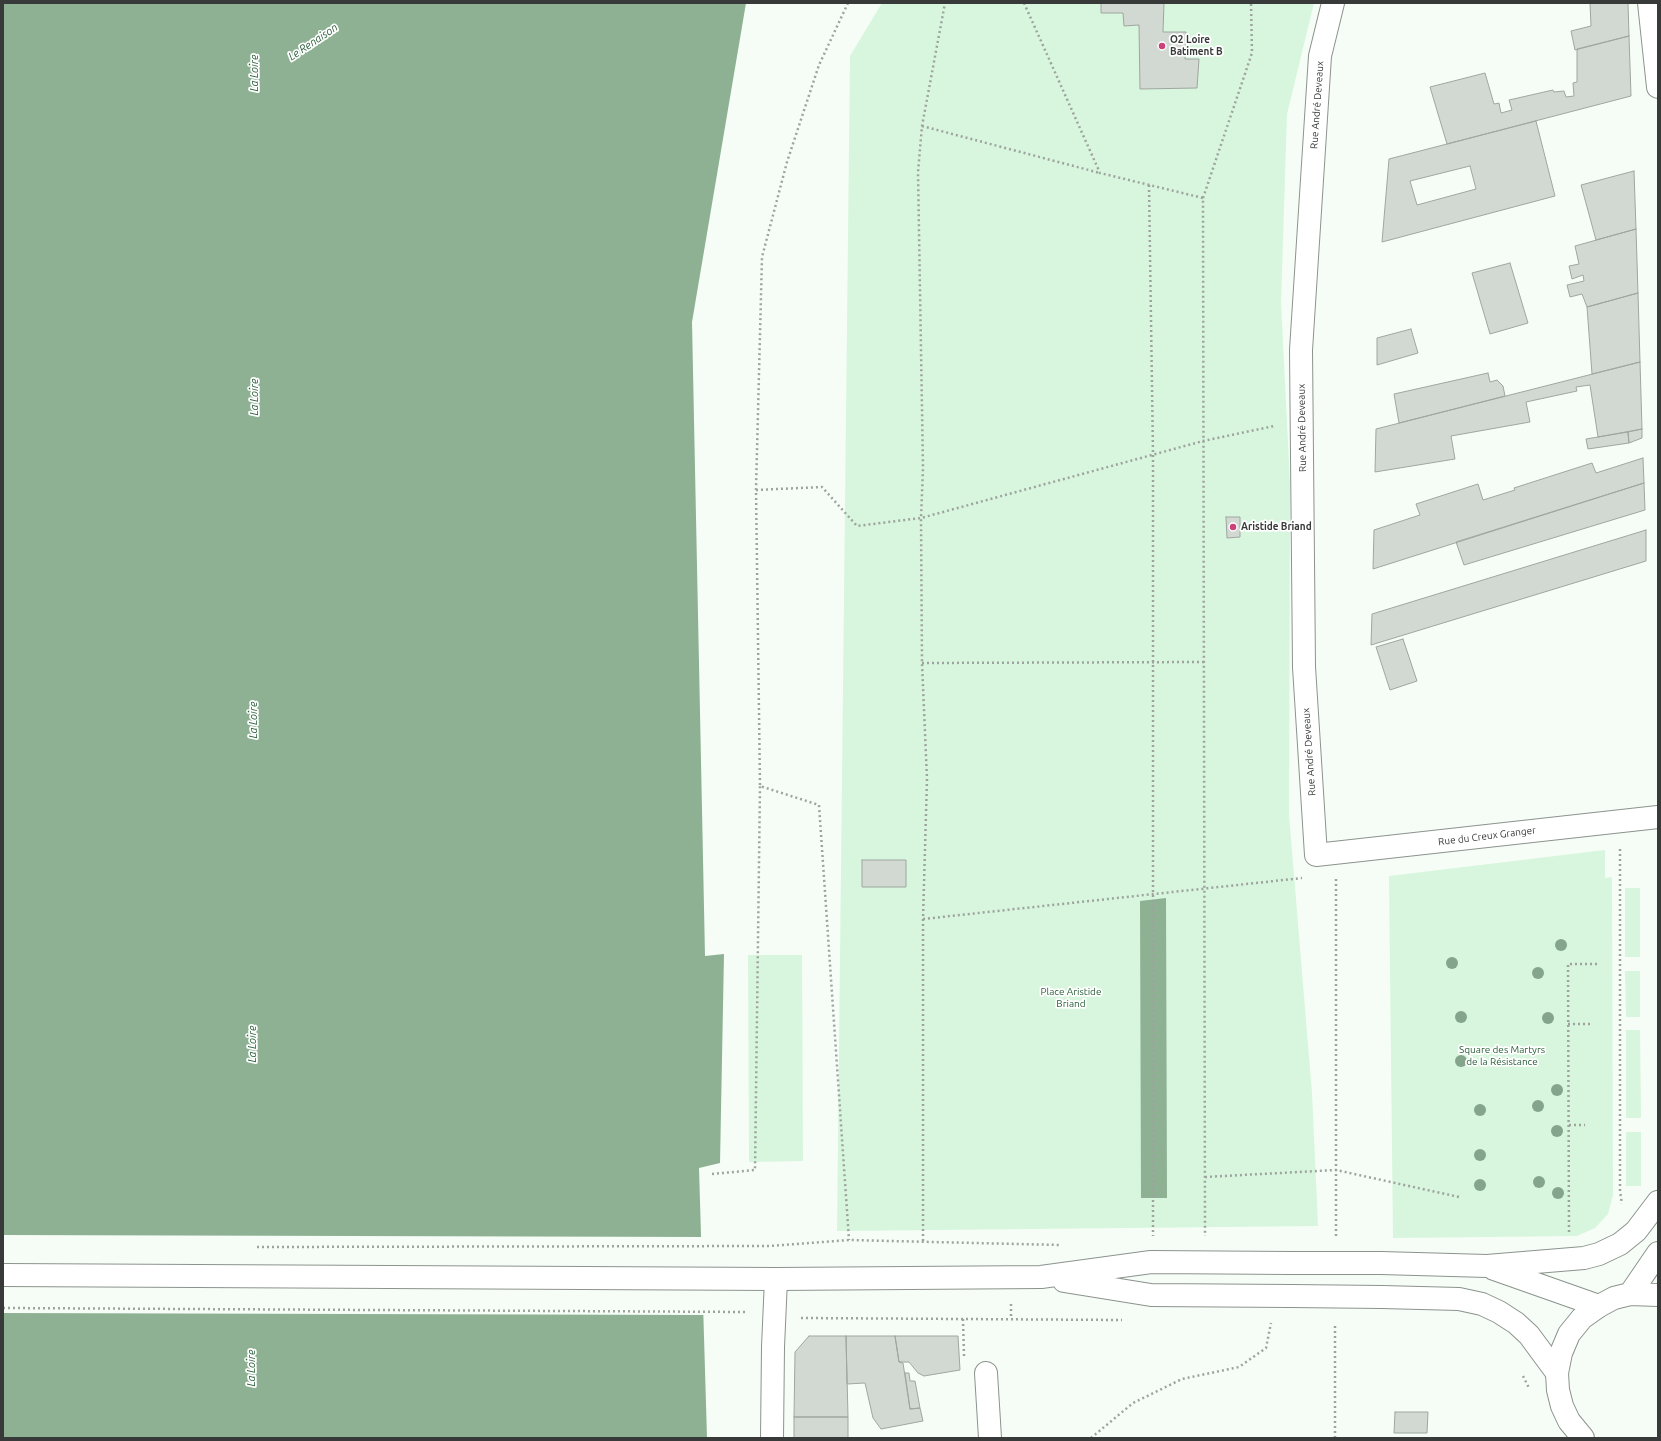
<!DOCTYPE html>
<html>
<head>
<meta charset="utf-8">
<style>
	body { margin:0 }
	#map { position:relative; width:1661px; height:1441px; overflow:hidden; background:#f5fdf6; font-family:Ubuntu,sans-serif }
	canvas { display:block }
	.frame { position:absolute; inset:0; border:4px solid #373a38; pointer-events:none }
</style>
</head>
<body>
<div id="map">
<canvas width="1661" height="1441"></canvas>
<div class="frame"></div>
</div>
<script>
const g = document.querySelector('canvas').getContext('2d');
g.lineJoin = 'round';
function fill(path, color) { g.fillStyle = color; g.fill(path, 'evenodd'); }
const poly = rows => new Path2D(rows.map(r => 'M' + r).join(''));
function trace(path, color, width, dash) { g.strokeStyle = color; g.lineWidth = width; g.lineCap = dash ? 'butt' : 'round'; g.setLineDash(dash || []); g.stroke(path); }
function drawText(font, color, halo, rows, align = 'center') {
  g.font = font + ' Ubuntu,sans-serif'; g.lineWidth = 3.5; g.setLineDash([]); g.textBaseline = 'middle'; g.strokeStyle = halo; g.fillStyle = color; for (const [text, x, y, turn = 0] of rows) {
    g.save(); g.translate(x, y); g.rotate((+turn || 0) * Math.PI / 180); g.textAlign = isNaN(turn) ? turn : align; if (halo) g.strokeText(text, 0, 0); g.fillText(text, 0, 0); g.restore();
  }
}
const green = poly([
	[882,3,1314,3,1287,114,1281,302,1290,483,1289,815,1312,1093,1318,1226,837,1231,850,56],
	[1605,850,1605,878,1612,877,1613,1195,1608,1214,1595,1228,1577,1236,1393,1238,1389,876],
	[1625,888,1640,888,1640,957,1625,957],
	[748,955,802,955,803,1161,749,1162],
	[1625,971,1640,971,1640,1017,1626,1017],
	[1626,1030,1640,1030,1641,1118,1626,1118],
	[1626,1132,1641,1132,1641,1186,1626,1186]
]);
const water = poly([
	[3,3,746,3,692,322,705,956,724,954,720,1163,699,1168,707,1438,3,1438],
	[1166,898,1167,1198,1141,1198,1140,901]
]);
const pier = poly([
	[3,1235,703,1237,706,1315,3,1313]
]);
const building = poly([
	[1101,3,1164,3,1163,32,1186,32,1185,59,1199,59,1197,88,1140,89,1139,25,1124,26,1123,13,1101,13,1101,3],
	[1590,3,1628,3,1629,36,1575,50,1571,31,1591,26,1590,3],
	[1629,36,1631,96,1447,144,1430,87,1485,73,1494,104,1499,103,1501,113,1512,110,1509,100,1553,90,1554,92,1564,91,1566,97,1574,96,1573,83,1577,82,1577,49,1629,36],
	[1536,121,1555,196,1382,242,1389,159,1536,121],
	[1470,166,1476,189,1417,205,1410,181,1470,166],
	[1634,171,1636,229,1596,240,1581,185,1634,171],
	[1636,229,1638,293,1587,307,1582,294,1570,297,1567,285,1584,281,1583,275,1572,279,1569,266,1579,264,1575,246,1636,229],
	[1510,263,1528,323,1490,334,1472,273,1510,263],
	[1638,293,1640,362,1592,374,1587,307,1638,293],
	[1411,329,1418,353,1377,365,1377,338,1411,329],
	[1640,362,1642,429,1598,437,1590,385,1576,387,1577,391,1526,402,1530,422,1451,436,1455,459,1375,472,1376,429,1640,362],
	[1488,373,1490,382,1497,380,1503,386,1505,396,1399,423,1394,394,1488,373],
	[1642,429,1642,438,1629,443,1628,432,1642,429],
	[1628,432,1629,443,1588,449,1586,439,1628,432],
	[1643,458,1644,483,1373,569,1374,530,1420,515,1416,504,1478,484,1483,500,1515,490,1514,488,1592,463,1596,473,1643,458],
	[1644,483,1645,510,1464,565,1456,542,1644,483],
	[1226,517,1240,517,1240,537,1227,538,1226,517],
	[1646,530,1646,561,1371,645,1372,614,1646,530],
	[1403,639,1417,681,1390,690,1376,647,1403,639],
	[862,860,906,860,906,887,862,887,862,860],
	[809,1336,846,1336,848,1417,794,1417,795,1352,809,1336],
	[846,1336,895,1336,899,1362,903,1363,910,1409,920,1408,923,1421,881,1429,873,1418,865,1383,847,1384,846,1336],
	[895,1336,958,1336,960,1370,924,1376,918,1373,909,1362,899,1362,895,1336],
	[905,1373,909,1373,910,1381,915,1381,920,1408,910,1409,905,1373],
	[1395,1412,1428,1412,1427,1433,1394,1433,1395,1412],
	[794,1417,848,1417,848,1438,794,1438,794,1417]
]);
const path = poly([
	[848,3,819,65,787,162,762,257,756,490,760,786,819,805,849,1240],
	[1024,3,1100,173,1203,198,1205,1236],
	[922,126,1100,173],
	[1149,185,1153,454,1153,1236],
	[1203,198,1252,53,1251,3],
	[756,490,822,487,857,526,921,518,1203,441,1274,426],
	[922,663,1204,662],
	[1620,849,1620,1191,1622,1204],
	[923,919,1302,878],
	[1568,1024,1593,1024],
	[1569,1125,1585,1125],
	[712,1174,755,1170,760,786],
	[1205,1177,1336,1170,1459,1197],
	[1569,1232,1568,964,1598,964],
	[1336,1236,1336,879],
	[923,1241,923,919,927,779,922,663,921,518,923,468,918,172,922,126,945,3],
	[257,1247,770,1246,849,1240,1060,1245],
	[1011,1304,1011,1319],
	[3,1308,748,1312],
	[801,1318,1122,1320],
	[963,1319,964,1356],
	[1523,1376,1529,1388],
	[1091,1438,1133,1403,1182,1379,1239,1367,1266,1348,1271,1323],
	[1335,1438,1335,1323]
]);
const minor = poly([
	[1333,3,1320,56,1301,350,1304,667,1316,855,1658,817],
	[986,1373,990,1438],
	[772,1438,773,1347,776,1279]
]);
const secondary = poly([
	[1381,1263,1487,1266,1584,1258,1599,1254,1620,1244,1636,1231,1658,1202],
	[1494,1269,1599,1306],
	[3,1275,776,1279,1041,1277,1151,1262,1291,1263],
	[1064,1281,1151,1295,1291,1296],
	[1382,1297,1459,1299,1482,1304,1499,1312,1516,1323,1529,1335,1557,1373]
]);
const primary = poly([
	[1649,3,1658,87],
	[1630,1294,1658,1253],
	[1583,1438,1569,1421,1562,1406,1558,1390,1557,1373,1561,1353,1569,1334,1582,1318,1599,1306,1614,1298,1630,1294,1658,1295]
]);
const secondaryBridge = poly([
	[1291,1263,1381,1263],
	[1291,1296,1382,1297]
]);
const trees = [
	[1561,945],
	[1452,963],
	[1538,973],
	[1461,1017],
	[1548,1018],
	[1461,1061],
	[1557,1090],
	[1538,1106],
	[1480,1110],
	[1557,1131],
	[1480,1155],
	[1539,1182],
	[1480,1185],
	[1558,1193]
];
const markers = [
	[1162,46,4,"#cc4177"],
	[1233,527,4,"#cc4177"]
];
const poiNames = [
	["O2 Loire",1170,40],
	["Batiment B",1170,52],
	["Aristide Briand",1241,527]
];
const streetNames = [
	["Rue André Deveaux",1317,105,-86],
	["Rue André Deveaux",1302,428,-91],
	["Rue André Deveaux",1309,752,-94],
	["Rue du Creux Granger",1487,836,-7]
];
const parkNames = [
	["Place Aristide",1071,992],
	["Briand",1071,1004],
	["Square des Martyrs",1502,1050],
	["de la Résistance",1502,1062]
];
const waterNames = [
	["Le Renaison",313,42,-34],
	["La Loire",254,73,-90],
	["La Loire",254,397,-90],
	["La Loire",253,720,-90],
	["La Loire",252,1044,-90],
	["La Loire",251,1368,-90]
];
fill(green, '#d7f6dd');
fill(water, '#8eb194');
fill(pier, '#f5fdf6');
fill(building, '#d2d9d3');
trace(building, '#9fa6a0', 1);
trace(minor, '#8c938d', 24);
trace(secondary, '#8c938d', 24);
trace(primary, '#8c938d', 24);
trace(path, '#9ea39f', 2.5, [2, 3]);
trace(minor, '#fff', 22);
trace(secondary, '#fff', 22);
trace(primary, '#fff', 22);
trace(secondaryBridge, '#8c938d', 24, []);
trace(secondaryBridge, '#fff', 22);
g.fillStyle = '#84a58c';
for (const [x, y] of trees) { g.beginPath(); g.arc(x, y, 6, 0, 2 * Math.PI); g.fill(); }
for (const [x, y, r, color] of markers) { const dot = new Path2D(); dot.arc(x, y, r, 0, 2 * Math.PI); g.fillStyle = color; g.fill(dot); trace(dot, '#fff', 1.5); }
drawText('bold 10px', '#373a38', '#fff', poiNames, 'left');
drawText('10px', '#373a38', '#fff', streetNames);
drawText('10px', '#275d36', '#fff', parkNames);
drawText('italic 11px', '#265d36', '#fff', waterNames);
</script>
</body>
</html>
